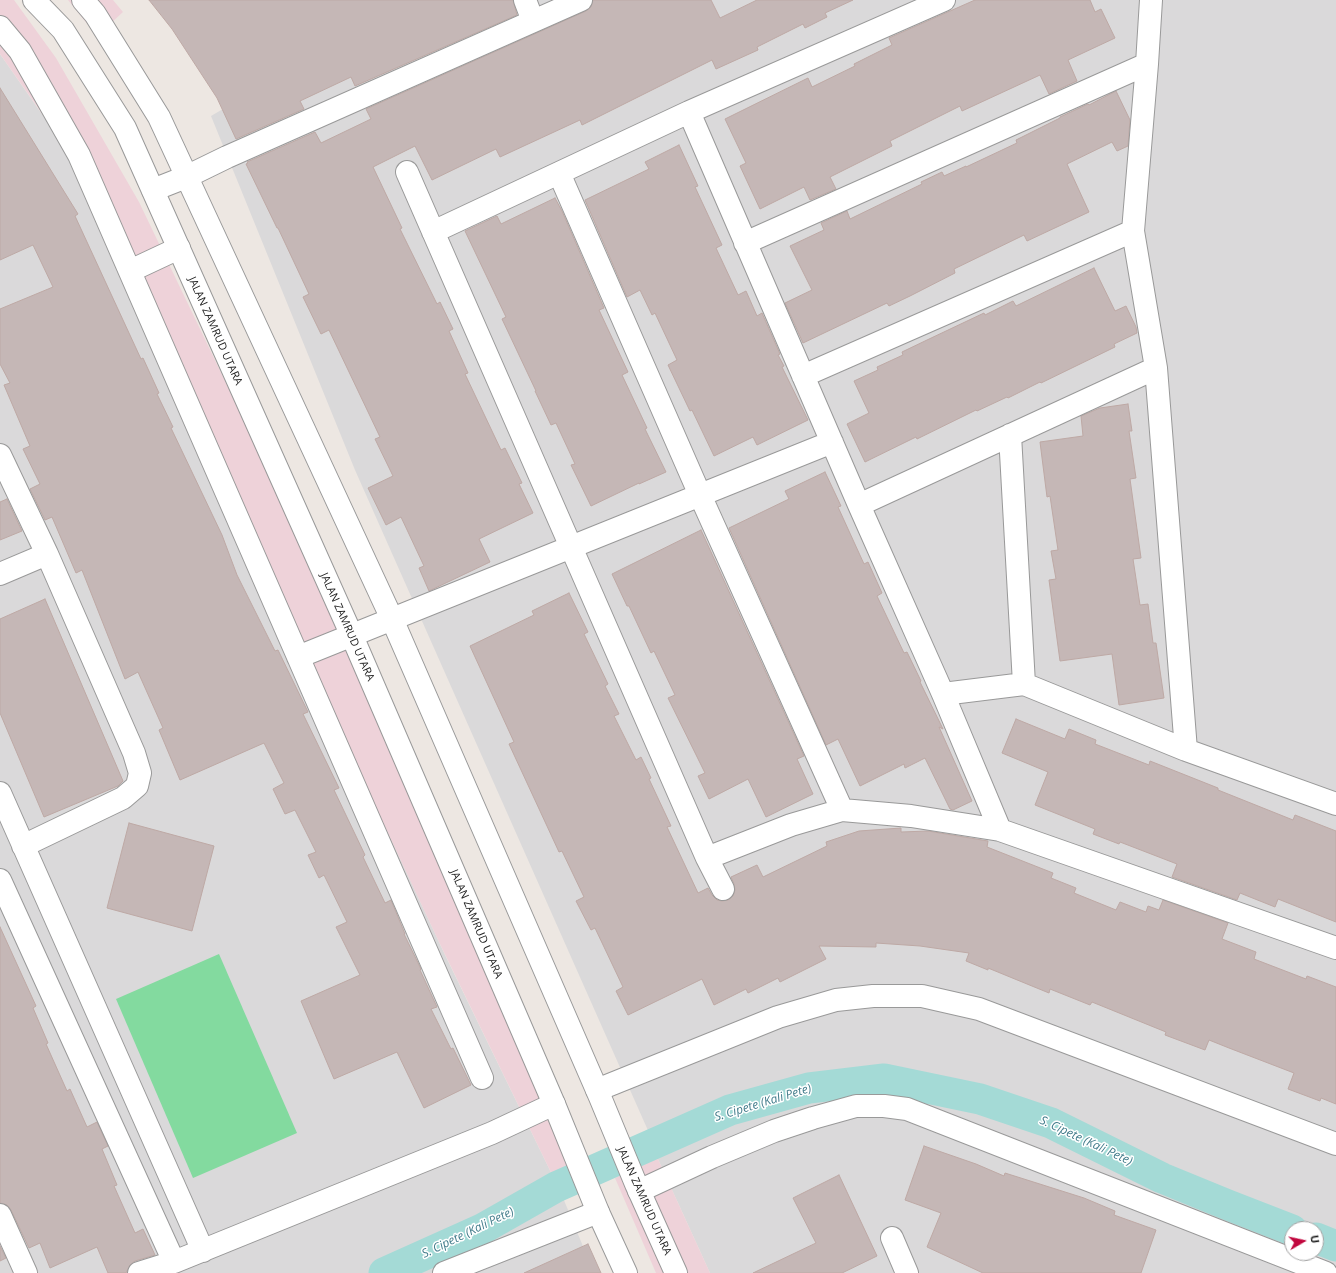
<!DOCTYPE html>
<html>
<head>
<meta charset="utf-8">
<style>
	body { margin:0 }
	#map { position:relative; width:1336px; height:1273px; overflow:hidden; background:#ede7e2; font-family:"Open Sans",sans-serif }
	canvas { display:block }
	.north { position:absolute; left:1284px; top:1221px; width:40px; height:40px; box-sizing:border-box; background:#fff; border:1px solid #a4a4a4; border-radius:50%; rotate:81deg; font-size:11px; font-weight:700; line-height:16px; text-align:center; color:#1c1c1c }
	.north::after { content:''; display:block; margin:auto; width:14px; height:18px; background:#c1073e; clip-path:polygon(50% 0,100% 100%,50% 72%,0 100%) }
</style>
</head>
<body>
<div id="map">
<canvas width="1336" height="1273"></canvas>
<div class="north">U</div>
</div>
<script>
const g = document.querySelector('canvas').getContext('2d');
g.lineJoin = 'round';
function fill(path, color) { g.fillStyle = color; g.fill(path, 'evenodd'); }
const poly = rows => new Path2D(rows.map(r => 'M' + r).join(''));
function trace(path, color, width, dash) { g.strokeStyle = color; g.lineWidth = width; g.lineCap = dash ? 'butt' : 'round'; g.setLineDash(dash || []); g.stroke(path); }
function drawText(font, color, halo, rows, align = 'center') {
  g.font = font + ' "Open Sans",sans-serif'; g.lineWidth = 3; g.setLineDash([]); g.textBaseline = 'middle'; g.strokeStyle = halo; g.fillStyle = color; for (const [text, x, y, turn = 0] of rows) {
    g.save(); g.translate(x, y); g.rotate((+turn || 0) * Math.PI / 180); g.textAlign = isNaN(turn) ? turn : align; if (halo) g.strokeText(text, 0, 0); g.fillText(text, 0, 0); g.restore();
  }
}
const residential = poly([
	[409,0,1336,0,1336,1273,710,1273,657,1157,654,1144,355,470,211,116],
	[1292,1229,1316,1229,1316,1253,1292,1253],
	[0,54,78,166,445,955,561,1193,594,1273,0,1273]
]);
const commercial = poly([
	[0,0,14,0,56,58,139,202,288,512,587,1179,561,1193,440,944,242,522,76,162,0,54],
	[68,0,113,0,123,12,97,36],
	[657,1157,710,1273,656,1273,615,1178]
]);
const pitch = poly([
	[219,954,297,1133,193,1178,116,999]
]);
const canal = poly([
	[1316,1238,1336,1246],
	[384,1273,482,1229,556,1187,730,1110,809,1088,884,1079,980,1099,1051,1123,1162,1178,1228,1205,1292,1230]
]);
const building = poly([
	[149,0,513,0,517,15,355,86,351,77,300,101,304,109,236,139,217,98,172,29,149,0],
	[593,0,711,0,720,18,757,0,853,0,825,13,827,17,805,28,803,24,757,47,758,50,716,69,712,60,582,125,580,120,500,157,496,149,432,180,415,146,373,167,402,228,400,229,437,304,440,302,453,329,449,331,468,373,465,374,501,450,505,448,522,483,519,484,533,513,479,539,490,562,429,591,419,568,424,566,401,517,386,525,368,488,393,476,375,439,380,437,329,330,321,334,303,297,309,294,278,228,277,228,246,164,248,163,247,162,315,132,321,143,371,119,366,109,586,11,591,7,593,0],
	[975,0,1090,0,1095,12,1101,9,1115,38,1068,60,1077,81,1049,94,1040,75,962,111,960,106,890,141,892,146,830,177,836,189,810,200,804,187,760,209,740,166,746,163,725,119,808,78,812,87,855,66,854,64,892,45,889,38,975,0],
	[0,88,78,214,75,216,141,359,143,358,159,393,157,394,173,427,171,428,222,535,237,575,275,651,278,650,308,712,303,714,339,788,334,790,365,855,363,857,385,903,391,900,405,934,404,934,421,969,420,970,437,1007,431,1009,451,1049,453,1048,471,1085,424,1108,397,1052,334,1079,301,1001,360,975,336,927,347,922,324,875,319,878,308,855,316,852,295,810,285,814,273,789,284,783,264,743,180,780,159,730,163,728,138,672,125,679,82,570,76,573,52,517,45,520,30,489,40,484,23,449,30,446,4,385,10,383,0,364,0,309,53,287,33,245,0,260,0,88],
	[1116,91,1130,120,1128,146,1117,151,1112,142,1067,164,1089,212,1027,241,1024,235,954,269,955,273,910,296,889,306,887,303,803,343,785,303,812,290,790,246,824,230,821,223,847,211,850,219,922,184,921,182,942,172,944,176,966,166,966,167,1017,143,1016,140,1060,118,1060,117,1088,104,1089,105,1116,91],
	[679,145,698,186,695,187,722,245,716,248,738,295,746,291,757,316,762,313,780,354,778,355,784,366,782,367,808,420,757,445,753,437,714,456,692,410,690,411,668,365,677,360,655,313,652,315,640,290,627,297,585,200,649,169,645,162,679,145],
	[555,198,562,211,604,308,599,310,628,372,622,375,647,428,645,429,666,472,639,484,639,483,591,506,571,465,575,464,556,423,551,425,535,391,536,391,502,319,506,317,465,231,497,216,501,224,555,198],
	[1094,268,1115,311,1126,306,1136,327,1137,333,1114,344,1115,347,1041,383,1040,382,1008,398,1007,397,977,411,976,410,917,439,916,437,865,462,847,424,869,413,854,381,878,370,877,367,903,355,902,352,927,340,984,313,985,315,1013,301,1016,306,1094,268],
	[1128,404,1132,431,1129,431,1136,478,1130,479,1141,558,1133,559,1140,605,1148,604,1153,643,1156,643,1164,698,1119,705,1112,654,1060,661,1049,580,1056,579,1051,551,1058,550,1050,496,1047,497,1040,442,1083,436,1081,416,1100,408,1128,404],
	[825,472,841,506,838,507,864,564,868,562,882,593,877,596,904,653,907,652,921,681,920,682,943,729,939,727,972,801,953,810,950,809,925,758,905,768,904,764,860,786,838,739,826,745,729,528,789,499,785,491,825,472],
	[7,499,22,531,0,540,0,502,7,499],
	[701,530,804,756,797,759,813,794,766,817,748,779,709,799,698,776,705,773,668,698,675,695,654,651,651,653,629,606,627,606,612,574,701,530],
	[569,593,588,632,584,634,608,684,605,686,619,714,614,716,636,760,641,757,651,778,649,779,671,826,667,827,698,893,708,888,712,895,717,900,722,901,728,900,733,896,735,890,734,884,731,877,757,865,763,877,827,846,826,842,859,831,901,828,901,832,928,831,988,841,987,847,1053,873,1051,878,1076,888,1074,893,1116,910,1120,902,1146,912,1148,906,1159,910,1163,900,1228,923,1222,939,1256,952,1254,959,1306,979,1307,976,1336,987,1336,1104,1321,1098,1320,1101,1288,1089,1294,1073,1229,1048,1209,1040,1205,1050,1165,1035,1166,1032,1092,1002,1090,1005,1050,989,1049,993,988,968,988,970,966,961,969,953,920,946,876,943,876,947,819,946,826,959,780,982,778,978,748,993,746,989,714,1005,702,979,628,1015,616,991,623,987,595,928,591,930,576,901,584,897,562,851,559,852,509,744,514,742,470,646,534,615,532,611,569,593],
	[45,599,123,781,118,786,44,817,0,713,0,619,45,599],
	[1016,719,1065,739,1069,729,1096,740,1095,744,1149,765,1150,761,1218,788,1218,790,1293,820,1295,815,1336,831,1336,922,1278,899,1275,907,1240,893,1237,900,1172,877,1177,864,1120,842,1119,844,1093,834,1095,829,1035,805,1048,772,1002,753,1016,719],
	[129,823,214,846,192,931,107,908,129,823],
	[0,927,36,1006,33,1008,48,1043,46,1044,67,1091,70,1089,87,1127,97,1122,108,1146,102,1149,117,1185,114,1186,135,1233,143,1229,155,1255,135,1261,130,1265,126,1273,108,1273,97,1247,50,1268,40,1243,29,1248,11,1210,7,1205,0,1203,0,927],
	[924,1146,976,1164,1004,1176,1005,1173,1084,1198,1115,1211,1114,1215,1156,1230,1141,1273,983,1273,927,1247,941,1213,905,1200,924,1146],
	[839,1175,877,1256,842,1273,753,1273,816,1243,793,1198,839,1175],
	[588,1244,601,1273,524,1273,588,1244],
	[0,1246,6,1258,0,1261,0,1246]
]);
const minor = poly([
	[525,0,533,21],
	[1151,0,1147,64,1133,231,1156,368,1186,750],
	[0,27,20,51,79,155,482,1078],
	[689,112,859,505,943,694,1000,830],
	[407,172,707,858,723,889],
	[559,173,700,495,842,810],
	[153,190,186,177,227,157,581,0],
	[433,232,689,112,944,0],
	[745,243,1147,64],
	[130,271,179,248],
	[803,376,1133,231],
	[1010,435,1024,684],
	[0,455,47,554,134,753,140,773,137,786,123,798,23,846],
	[859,505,1156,368],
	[0,574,47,554],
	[298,657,832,442],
	[943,694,1024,684,1186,750,1336,804],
	[0,793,203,1251],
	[707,858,791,825,842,810,911,816,1000,830,1336,948],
	[0,880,174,1262,492,1133,554,1104],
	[597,1090,778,1017,836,1000,873,996,922,996,979,1009,1336,1144],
	[639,1191,712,1157,774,1131,813,1118,856,1106,884,1106,907,1109,1326,1273],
	[0,1215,26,1273],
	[892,1238,907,1273],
	[139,1273,174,1262],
	[444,1273,598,1212]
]);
const tertiary = poly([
	[34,0,63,30,125,128,352,636,554,1104,598,1212,626,1273],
	[83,0,95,14,159,117,392,619,600,1097,636,1184,676,1273]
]);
const streetNames = [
	["JALAN ZAMRUD UTARA",215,331,66],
	["JALAN ZAMRUD UTARA",347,627,66],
	["JALAN ZAMRUD UTARA",476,924,67],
	["JALAN ZAMRUD UTARA",644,1201,66]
];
const waterNames = [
	["S. Cipete (Kali Pete)",763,1103,-17],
	["S. Cipete (Kali Pete)",1086,1141,25],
	["S. Cipete (Kali Pete)",468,1233,-26]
];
fill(residential, '#dad9da');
fill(commercial, '#eed2d9');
fill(pitch, '#83da9f');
trace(canal, '#a4dad6', 31);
fill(building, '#c5b7b6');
trace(building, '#bea9a5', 1);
trace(minor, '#999', 24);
trace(tertiary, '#999', 24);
trace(minor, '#fff', 22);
trace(tertiary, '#fff', 22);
drawText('11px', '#1c1c1c', '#fff', streetNames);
drawText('italic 12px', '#417b8a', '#fff', waterNames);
</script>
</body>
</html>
